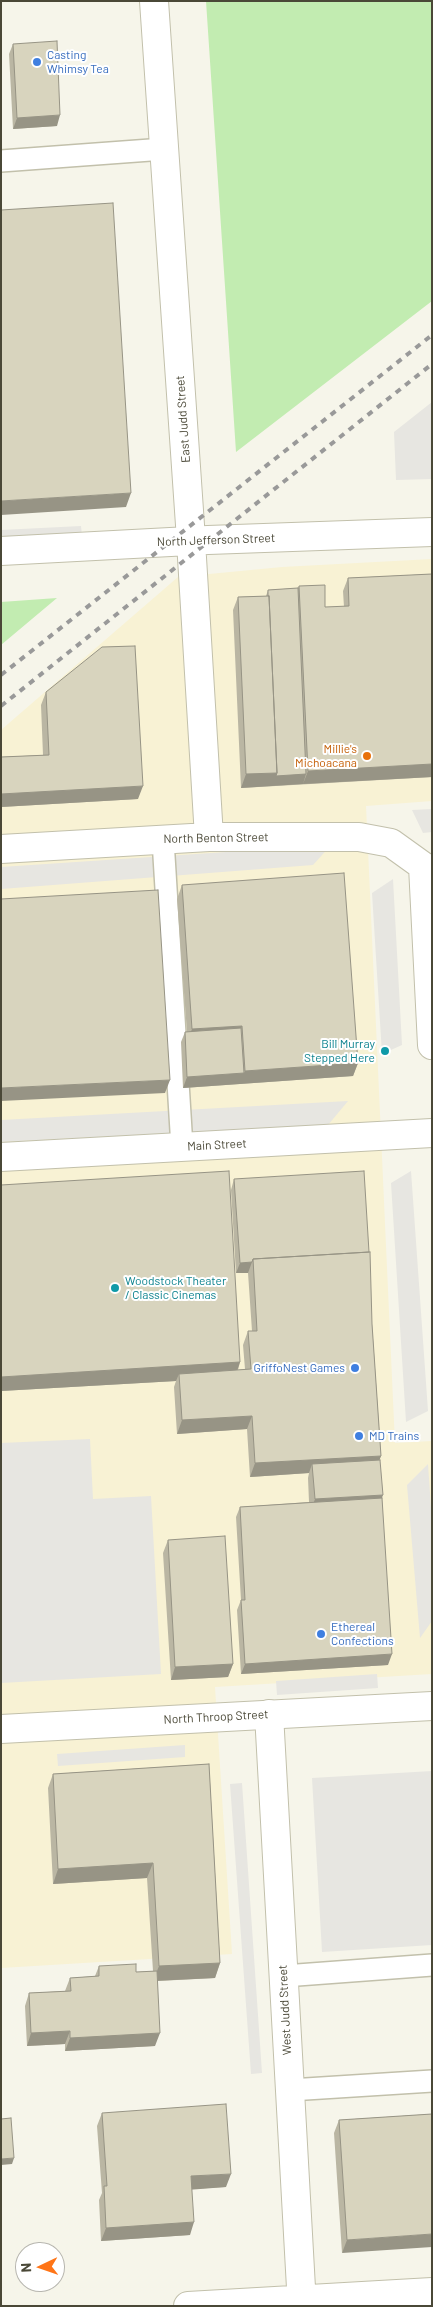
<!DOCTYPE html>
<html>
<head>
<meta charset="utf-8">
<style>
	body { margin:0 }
	#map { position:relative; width:433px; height:2307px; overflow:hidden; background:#f6f5ea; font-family:Barlow,sans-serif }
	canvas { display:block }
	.frame { position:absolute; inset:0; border:2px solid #4a4837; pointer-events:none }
	.north { position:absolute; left:15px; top:2242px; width:50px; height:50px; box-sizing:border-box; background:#fff; border:1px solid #b7b6af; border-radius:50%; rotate:267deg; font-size:14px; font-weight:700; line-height:20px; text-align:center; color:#4a4837 }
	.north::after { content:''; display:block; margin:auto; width:18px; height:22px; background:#ff7517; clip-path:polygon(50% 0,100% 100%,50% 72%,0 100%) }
</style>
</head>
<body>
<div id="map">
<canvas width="433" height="2307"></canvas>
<div class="frame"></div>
<div class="north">N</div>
</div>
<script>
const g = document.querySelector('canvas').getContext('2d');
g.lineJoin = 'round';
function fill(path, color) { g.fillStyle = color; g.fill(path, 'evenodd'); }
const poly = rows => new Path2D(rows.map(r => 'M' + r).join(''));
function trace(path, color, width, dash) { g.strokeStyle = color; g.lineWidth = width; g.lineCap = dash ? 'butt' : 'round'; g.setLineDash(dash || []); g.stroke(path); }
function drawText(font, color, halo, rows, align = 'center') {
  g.font = font + ' Barlow,sans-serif'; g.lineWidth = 4; g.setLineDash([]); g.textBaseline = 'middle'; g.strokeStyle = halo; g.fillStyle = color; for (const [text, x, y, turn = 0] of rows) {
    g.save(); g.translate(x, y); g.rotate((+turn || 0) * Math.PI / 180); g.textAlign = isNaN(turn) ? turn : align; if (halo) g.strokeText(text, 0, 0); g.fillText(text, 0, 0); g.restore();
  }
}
const commercial = poly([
	[432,559,432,801,366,806,395,1443,432,1441,432,1674,215,1687,232,1954,1,1968,1,730,178,577,282,567]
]);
const green = poly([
	[206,1,432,1,432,301,236,452],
	[57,598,1,645,1,602]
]);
const parking = poly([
	[432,402,432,479,396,480,394,432],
	[81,526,82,536,1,541,1,530],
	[432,809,432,832,423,833,412,810],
	[331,845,313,865,1,889,1,867],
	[393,879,402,1045,382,1054,372,893],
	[348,1101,328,1125,1,1142,1,1120],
	[411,1171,428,1411,406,1422,391,1183],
	[90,1439,93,1499,151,1496,161,1674,1,1683,1,1443],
	[428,1464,432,1522,432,1621,420,1638,407,1485],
	[377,1674,378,1688,277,1695,276,1681],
	[185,1745,185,1757,58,1766,57,1754],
	[432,1771,432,1945,322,1952,312,1778],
	[242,1783,262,2073,251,2074,230,1784]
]);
const service = poly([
	[1,161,164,149],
	[163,840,182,1147],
	[284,1976,432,1965],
	[290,2090,432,2081]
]);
const minor = poly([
	[154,1,190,525,209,837],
	[1,551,208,540,432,532],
	[1,849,209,837,359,837,391,843,423,866],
	[423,866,432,1045],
	[1,1157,432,1133],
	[269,1714,302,2306],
	[188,2306,432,2292]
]);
const tertiary = poly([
	[1,1729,432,1706]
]);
const rail = poly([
	[1,675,432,335],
	[1,706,432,364]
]);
const wall = poly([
	[13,44,57,126,13,129,9,54],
	[432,574,432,777,241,788,233,610,238,597,266,596,268,590,298,588,299,586,325,607,344,607,343,591,348,578],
	[46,692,138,799,1,807,1,757,43,755,41,705],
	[182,885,358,1063,353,1076,183,1088,181,1042,185,1032,187,1032,177,899],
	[234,1179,372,1324,381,1456,379,1460,382,1498,388,1665,241,1674,237,1610,241,1600,236,1517,240,1507,309,1502,308,1478,309,1473,250,1477,247,1429,177,1434,174,1387,176,1381,1,1391,1,1185,240,1362,238,1370,245,1369,243,1345,248,1331,252,1331,248,1273,236,1273,231,1190],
	[168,1540,233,1664,228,1677,171,1680,163,1553],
	[209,1764,220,1963,215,1978,158,1981,155,2046,65,2051,65,2044,27,2046,25,2006,29,1993,65,1991,70,1978,95,1976,99,1966,136,1972,153,1971,147,1878,53,1884,48,1788,53,1774],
	[102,2113,226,2187,192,2189,190,2235,101,2241,99,2200,102,2193,97,2126],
	[432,2114,342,2253,334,2133,339,2120]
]);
const shadedWall = poly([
	[60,115,57,126,13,129,17,118],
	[131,493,126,507,1,515,1,501],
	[432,764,432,777,303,784,308,771],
	[277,773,306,774,303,784,241,788,246,774],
	[143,786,138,799,1,807,1,794],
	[242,1026,237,1039,187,1042,192,1029],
	[358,1063,353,1076,183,1088,187,1077,244,1073,245,1071],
	[170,1080,165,1093,1,1101,1,1088],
	[252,1262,248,1273,236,1273,240,1263],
	[240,1362,235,1377,179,1374,176,1381,1,1391,1,1377],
	[252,1416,247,1429,177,1434,182,1420],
	[381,1456,376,1469,312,1464,309,1473,250,1477,255,1463],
	[383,1495,378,1508,310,1513,315,1499],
	[392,1654,388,1665,241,1674,245,1664],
	[233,1664,228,1677,171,1680,175,1667],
	[153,1863,147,1878,53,1884,58,1869],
	[220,1963,215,1978,153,1981,159,1966],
	[70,2031,65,2044,27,2046,31,2033],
	[160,2033,155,2046,65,2051,70,2038],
	[14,2158,12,2164,1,2165,1,2159],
	[231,2174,226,2187,187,2190,191,2176],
	[194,2222,190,2235,101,2241,106,2228],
	[432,2234,432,2247,342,2253,347,2240]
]);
const building = poly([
	[57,41,60,115,17,118,13,44,57,41],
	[113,203,131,493,1,501,1,210,113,203],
	[432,574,432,764,308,771,299,586,325,585,325,607,349,606,348,578,432,574],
	[298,588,306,774,276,776,277,773,269,596,268,596,268,590,298,588],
	[269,596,277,773,246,774,238,597,269,596],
	[135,646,143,786,1,794,1,757,49,755,46,692,102,647,135,646],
	[344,873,358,1063,245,1071,242,1026,192,1029,182,885,344,873],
	[158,890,170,1080,1,1088,1,899,158,890],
	[241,1028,244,1073,187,1077,185,1032,241,1028],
	[229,1171,240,1362,1,1377,1,1185,229,1171],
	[364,1171,369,1252,253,1259,252,1262,240,1263,234,1179,364,1171],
	[370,1252,372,1324,381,1456,255,1463,252,1416,182,1420,179,1374,251,1369,248,1331,257,1331,253,1259,370,1252],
	[380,1460,383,1495,315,1499,312,1464,380,1460],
	[382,1498,392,1654,245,1664,241,1600,245,1600,240,1507,382,1498],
	[225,1536,233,1664,175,1667,168,1540,225,1536],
	[209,1764,220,1963,159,1966,153,1863,58,1869,53,1774,209,1764],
	[136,1964,136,1972,157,1971,160,2033,70,2038,70,2031,31,2033,29,1993,71,1991,70,1978,99,1976,99,1966,136,1964],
	[226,2104,231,2174,191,2176,194,2222,106,2228,104,2186,107,2186,102,2113,226,2104],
	[432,2114,432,2234,347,2240,339,2120,432,2114],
	[11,2118,14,2158,1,2159,1,2119,11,2118]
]);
const markers = [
	[37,62,5,"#3f7fe0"],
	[367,756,5,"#e8710a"],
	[385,1051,5,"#0f9aa8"],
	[115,1288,5,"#0f9aa8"],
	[355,1368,5,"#3f7fe0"],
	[359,1436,5,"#3f7fe0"],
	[321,1634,5,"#3f7fe0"]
];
const shopNames = [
	["Casting",47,55],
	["Whimsy Tea",47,69],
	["GriffoNest Games",345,1368,"right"],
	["MD Trains",369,1436],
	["Ethereal",331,1627],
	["Confections",331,1641]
];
const streetNames = [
	["East Judd Street",183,419,-94],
	["North Jefferson Street",216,540,-2],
	["North Benton Street",216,838,-1],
	["Main Street",217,1145,-3],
	["North Throop Street",216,1717,-3],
	["West Judd Street",285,2010,-93]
];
const foodNames = [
	["Millie's",357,749],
	["Michoacana",357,763]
];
const cultureNames = [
	["Bill Murray",375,1044],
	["Stepped Here",375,1058],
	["Woodstock Theater",125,1281,"left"],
	["/ Classic Cinemas",125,1295,"left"]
];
fill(commercial, '#f8f2d4');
fill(green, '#c2ecb1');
fill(parking, '#e7e6e1');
trace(service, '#c2c0ab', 24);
trace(minor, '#c2c0ab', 30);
trace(tertiary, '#c2c0ab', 30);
trace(service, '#fff', 21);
trace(minor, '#fff', 28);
trace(tertiary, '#fff', 28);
trace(rail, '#999', 4, [6, 6]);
fill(wall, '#bab6a3');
fill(shadedWall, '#979485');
fill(building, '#d8d4be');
trace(building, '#979485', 1);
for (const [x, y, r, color] of markers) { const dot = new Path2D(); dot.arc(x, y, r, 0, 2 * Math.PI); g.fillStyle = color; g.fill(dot); trace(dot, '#fff', 2); }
drawText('12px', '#366cbe', '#fff', shopNames, 'left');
drawText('12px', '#4a4837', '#fff', streetNames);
drawText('12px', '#c56008', '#fff', foodNames, 'right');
drawText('12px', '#0d838f', '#fff', cultureNames, 'right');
</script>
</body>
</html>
